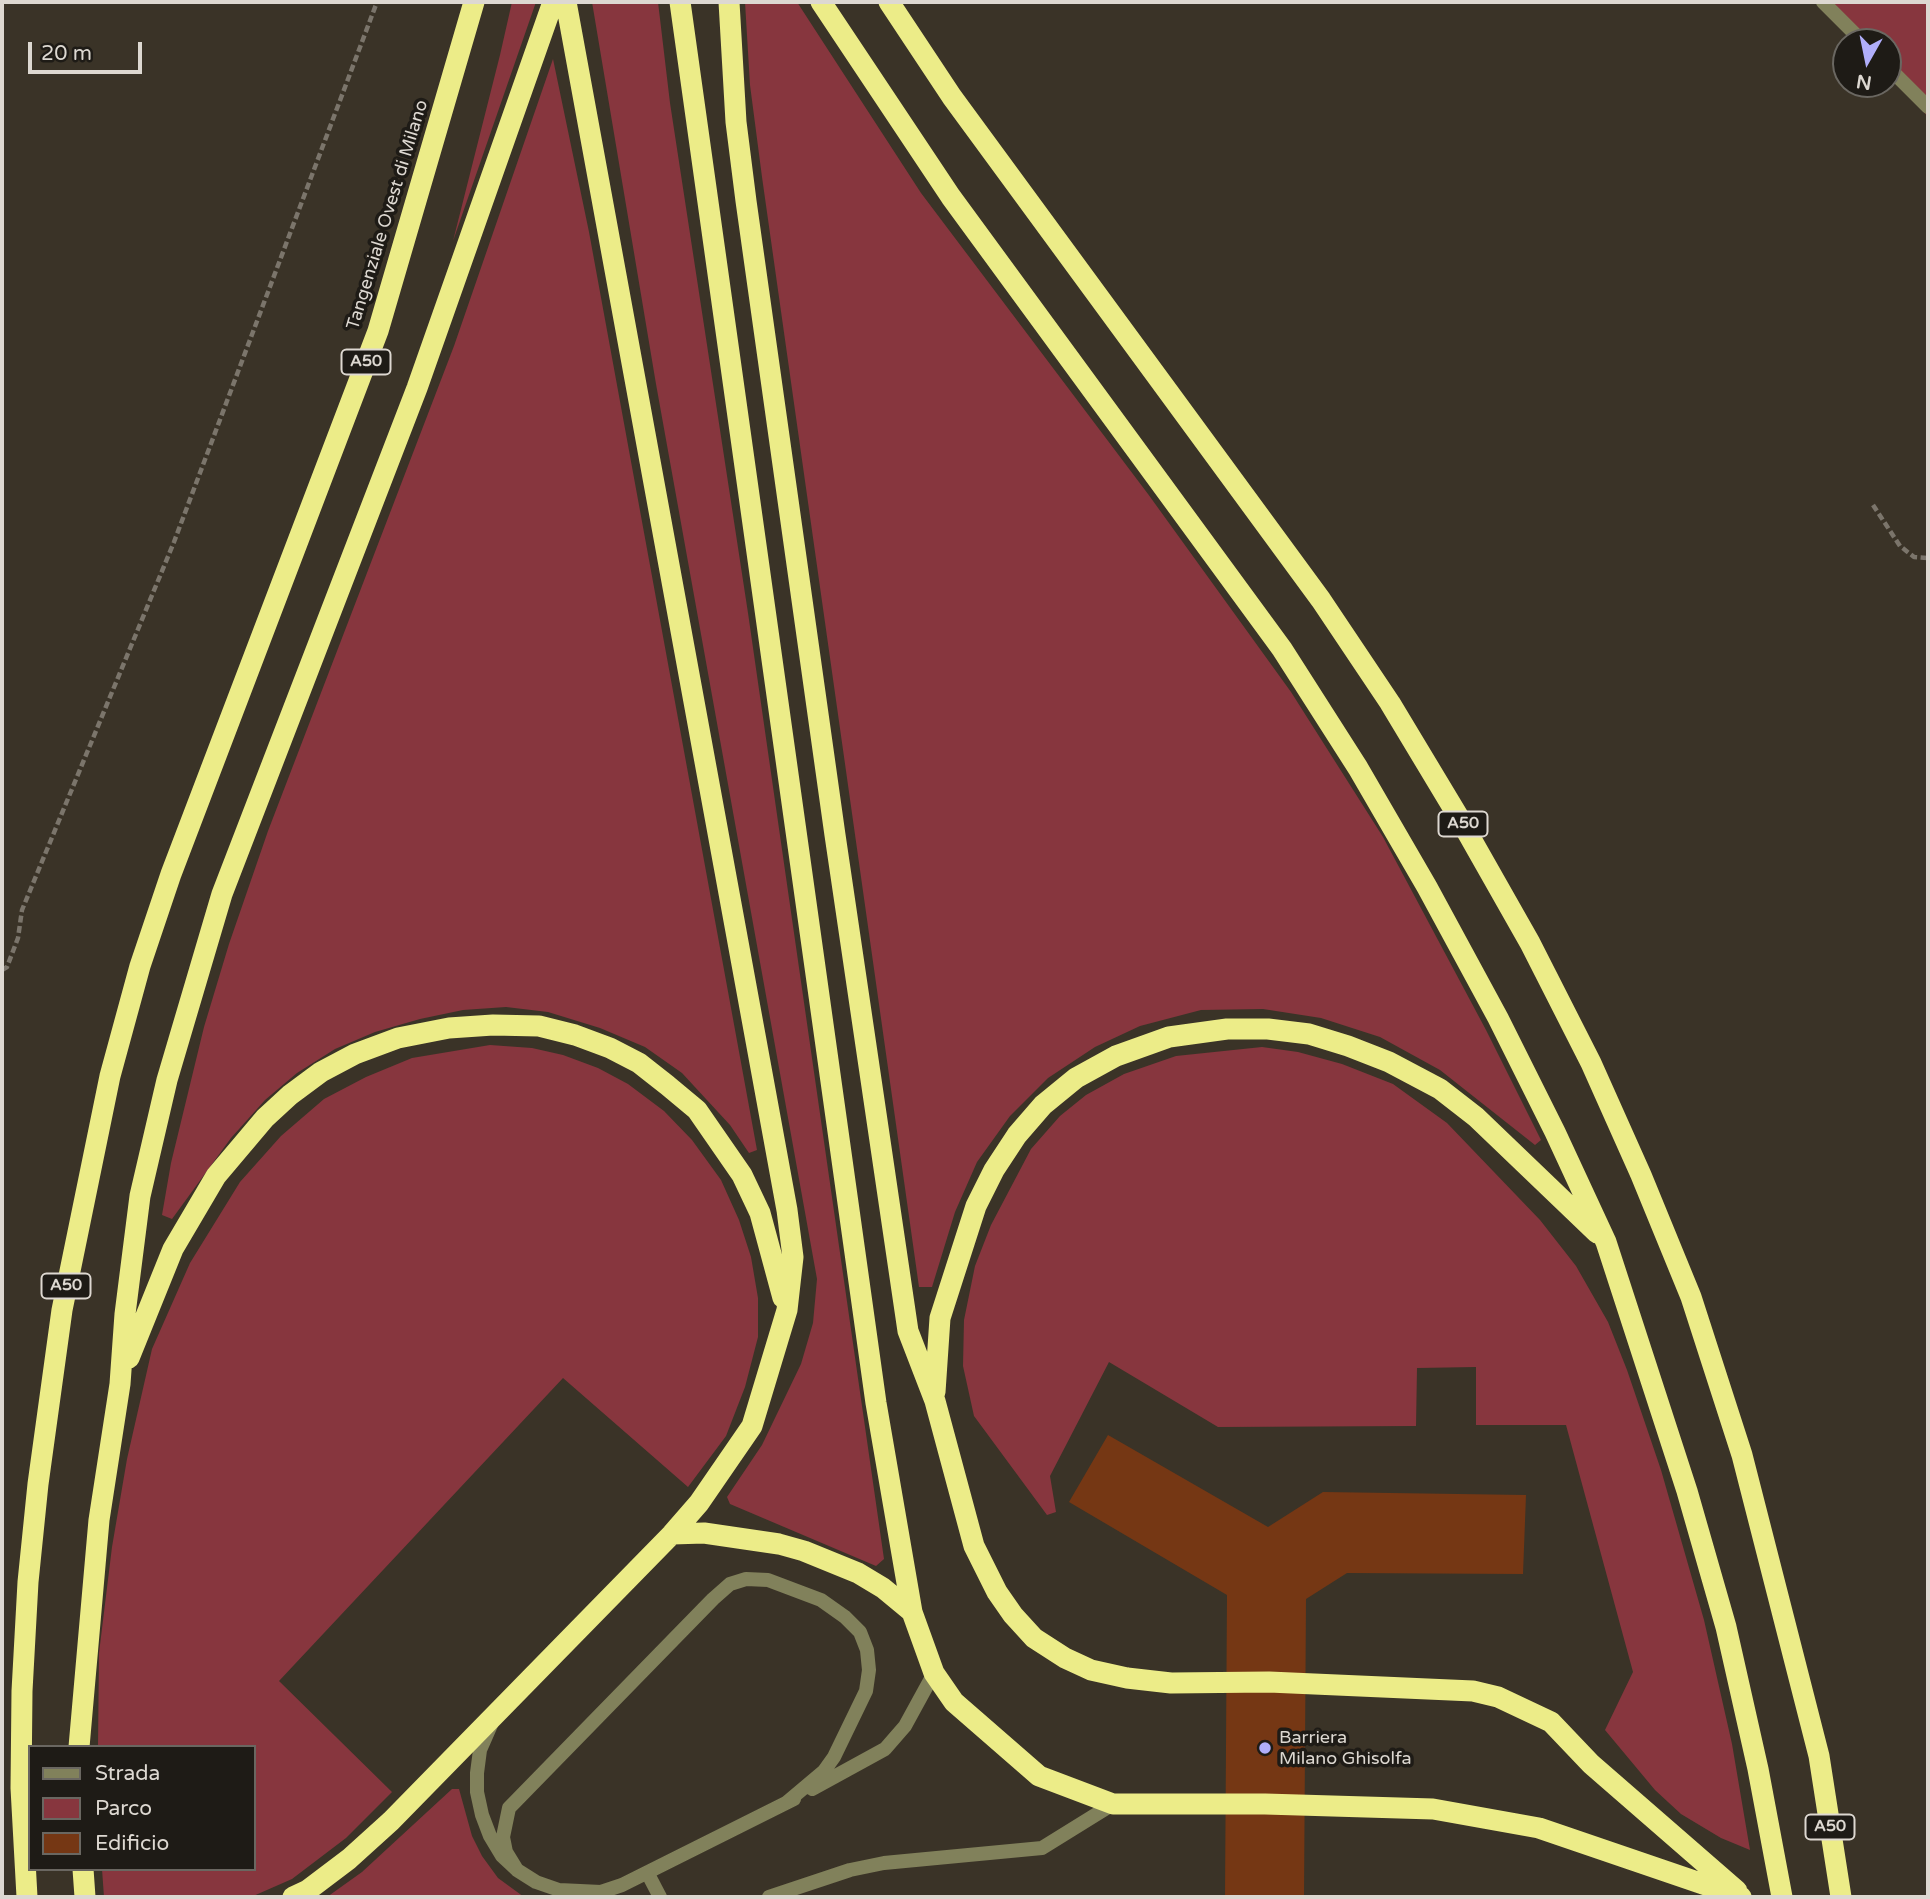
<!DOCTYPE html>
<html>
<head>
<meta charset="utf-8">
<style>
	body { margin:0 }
	#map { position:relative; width:1930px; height:1899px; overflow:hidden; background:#3a3327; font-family:"Varela Round",sans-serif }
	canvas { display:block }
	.frame { position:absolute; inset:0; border:4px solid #ddd8d1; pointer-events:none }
	.legend { position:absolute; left:28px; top:1745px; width:228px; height:126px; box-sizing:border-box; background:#1e1b16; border:2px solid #6a6761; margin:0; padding:9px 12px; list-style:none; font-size:21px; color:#ddd8d1 }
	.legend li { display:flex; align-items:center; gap:14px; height:35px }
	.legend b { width:35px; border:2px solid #6a6761 }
	.north { position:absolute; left:1832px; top:28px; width:70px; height:70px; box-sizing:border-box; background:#1e1b16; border:2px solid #6a6761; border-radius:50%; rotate:189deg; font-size:19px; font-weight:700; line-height:28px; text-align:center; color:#ddd8d1 }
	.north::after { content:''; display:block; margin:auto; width:24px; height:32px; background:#b0aefa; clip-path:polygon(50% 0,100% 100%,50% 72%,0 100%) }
	.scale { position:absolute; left:28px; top:42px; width:114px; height:32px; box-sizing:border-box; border:4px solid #ddd8d1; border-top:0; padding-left:9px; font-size:21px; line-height:24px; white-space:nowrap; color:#ddd8d1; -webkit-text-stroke:5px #1e1b16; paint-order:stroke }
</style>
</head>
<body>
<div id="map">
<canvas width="1930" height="1899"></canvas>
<div class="frame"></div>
<ul class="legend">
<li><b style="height:9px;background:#81815b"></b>Strada</li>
<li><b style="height:19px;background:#87363e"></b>Parco</li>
<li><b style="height:19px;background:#753714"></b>Edificio</li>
</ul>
<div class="north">N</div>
<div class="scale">20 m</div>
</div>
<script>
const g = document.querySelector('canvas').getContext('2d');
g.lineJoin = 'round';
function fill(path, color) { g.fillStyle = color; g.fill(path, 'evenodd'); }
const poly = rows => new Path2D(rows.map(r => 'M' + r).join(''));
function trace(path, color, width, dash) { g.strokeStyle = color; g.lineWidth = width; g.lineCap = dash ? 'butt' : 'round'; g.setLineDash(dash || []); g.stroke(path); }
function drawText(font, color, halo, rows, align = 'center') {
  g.font = font + ' "Varela Round",sans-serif'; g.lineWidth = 7; g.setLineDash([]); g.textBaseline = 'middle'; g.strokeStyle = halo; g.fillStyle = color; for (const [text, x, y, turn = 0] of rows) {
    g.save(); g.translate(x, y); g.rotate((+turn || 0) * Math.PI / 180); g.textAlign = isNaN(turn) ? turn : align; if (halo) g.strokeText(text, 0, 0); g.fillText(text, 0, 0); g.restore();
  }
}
const green = poly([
	[512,2,536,2,453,241,500,55],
	[592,2,658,2,670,103,748,613,884,1559,876,1566,730,1504,727,1497,762,1445,801,1364,813,1323,817,1279,656,384],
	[745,2,797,2,921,193,1148,494,1291,692,1383,837,1486,1030,1541,1140,1535,1145,1440,1070,1380,1037,1321,1018,1263,1009,1201,1010,1140,1026,1095,1047,1048,1078,1010,1116,977,1162,955,1212,932,1287,919,1287,762,177,750,85],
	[1830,2,1928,2,1928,117,1888,70,1888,42,1864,42],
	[553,59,589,232,757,1150,749,1153,730,1125,682,1073,645,1047,600,1028,548,1012,506,1007,463,1010,420,1019,375,1032,335,1049,297,1073,265,1100,231,1138,172,1219,162,1215,171,1163,204,1027,229,944,268,831,454,346],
	[490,1045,532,1048,563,1055,598,1068,628,1084,664,1111,692,1140,721,1180,739,1220,751,1257,758,1298,758,1337,745,1387,726,1436,688,1487,563,1378,279,1681,392,1792,346,1838,292,1879,251,1897,104,1897,102,1869,254,1869,254,1747,98,1747,99,1653,112,1547,127,1459,152,1349,190,1263,240,1182,281,1136,324,1099,366,1077,412,1058],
	[1262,1047,1298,1052,1342,1064,1393,1084,1447,1123,1540,1220,1576,1266,1608,1322,1627,1370,1661,1470,1704,1620,1732,1744,1750,1850,1721,1838,1681,1814,1655,1790,1605,1730,1633,1672,1566,1425,1476,1425,1476,1367,1417,1368,1416,1426,1218,1427,1109,1362,1050,1476,1056,1512,1047,1515,974,1416,963,1366,964,1320,975,1266,991,1225,1031,1149,1060,1116,1086,1095,1124,1074,1176,1056],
	[452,1789,459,1789,472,1836,482,1856,498,1878,524,1897,327,1897,362,1872]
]);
const building = poly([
	[1108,1435,1268,1527,1323,1492,1526,1495,1523,1574,1347,1573,1306,1599,1304,1897,1225,1897,1227,1595,1069,1502]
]);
const path = poly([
	[1873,505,1900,546,1914,557,1928,558],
	[2,970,7,967,18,938,22,910,174,542,377,2]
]);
const service = poly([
	[491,1725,480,1750,477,1773,477,1792,482,1815,490,1836,502,1856,517,1870,536,1882,559,1890,601,1892,622,1885,794,1799],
	[812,1789,885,1749,905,1726,934,1673],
	[517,1870,506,1852,503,1837,509,1808,713,1599,730,1584,746,1579,768,1580,821,1600,845,1617,860,1632,867,1650,869,1670,866,1691,834,1757,824,1771,786,1803],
	[648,1874,660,1897],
	[769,1897,850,1870,884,1863,1042,1848,1113,1804]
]);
const tertiary = poly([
	[1823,2,1863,42],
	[1888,67,1928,107]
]);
const motorway = poly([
	[680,2,876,1403,912,1612,934,1673,954,1702,1039,1776,1113,1804,1265,1804,1433,1809,1539,1828,1741,1897],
	[729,2,736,122,746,201,835,835,908,1331,935,1401,974,1546,997,1592,1013,1615,1034,1638,1065,1658,1091,1670,1127,1678,1171,1683,1269,1682,1473,1691,1498,1697,1551,1722,1591,1764,1737,1891],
	[821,2,951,197,1282,649,1358,768,1427,887,1498,1018,1555,1132,1606,1242,1687,1491,1726,1627,1758,1769,1782,1897],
	[889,2,952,97,1321,600,1390,703,1458,816,1530,943,1591,1063,1641,1175,1691,1297,1742,1455,1819,1756,1841,1897],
	[129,1358,173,1249,216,1176,265,1118,290,1095,321,1072,355,1054,398,1038,449,1028,493,1025,539,1026,575,1035,610,1048,639,1063,667,1085,697,1110,742,1175,760,1213,783,1298],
	[935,1392,940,1318,976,1206,994,1170,1017,1135,1043,1105,1076,1078,1116,1056,1169,1037,1227,1029,1268,1029,1309,1034,1348,1046,1389,1062,1440,1089,1476,1117,1597,1233],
	[672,1534,704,1533,779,1544,804,1551,858,1573,883,1588,912,1612],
	[79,1747,99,1520,120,1384,125,1314,140,1196,167,1080,222,894,417,388,553,2],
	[83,1869,85,1897],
	[27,1897,21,1788,22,1691,28,1582,38,1484,62,1310,110,1076,140,966,171,874,378,331,474,2],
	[293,1897,308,1890,349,1859,391,1821,672,1534,699,1503,752,1426,787,1310,793,1257,787,1210,566,2]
]);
const markers = [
	[1265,1748,7,"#b0aefa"]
];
const shields = [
	[366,362,49],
	[1463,824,49],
	[66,1286,49],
	[1830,1827,49]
];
const shieldNames = [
	["A50",366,362],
	["A50",1463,824],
	["A50",66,1286],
	["A50",1830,1827]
];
const streetNames = [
	["Tangenziale Ovest di Milano",388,215,-73]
];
const poiNames = [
	["Barriera",1279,1738],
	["Milano Ghisolfa",1279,1759]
];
fill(green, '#87363e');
fill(building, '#753714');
trace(path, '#7b756b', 4.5, [7, 3.5]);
trace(service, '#81815b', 14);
trace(tertiary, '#81815b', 14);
trace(motorway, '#ecec88', 21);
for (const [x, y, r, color] of markers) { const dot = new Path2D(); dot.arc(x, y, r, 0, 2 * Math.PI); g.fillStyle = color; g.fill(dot); trace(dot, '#1e1b16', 2.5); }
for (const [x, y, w] of shields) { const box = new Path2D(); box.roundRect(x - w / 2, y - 12.5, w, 25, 5); g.fillStyle = '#1e1b16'; g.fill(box); trace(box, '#ddd8d1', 2); }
drawText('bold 16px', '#ddd8d1', null, shieldNames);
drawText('18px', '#ddd8d1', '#1e1b16', streetNames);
drawText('18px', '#ddd8d1', '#1e1b16', poiNames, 'left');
</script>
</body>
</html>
